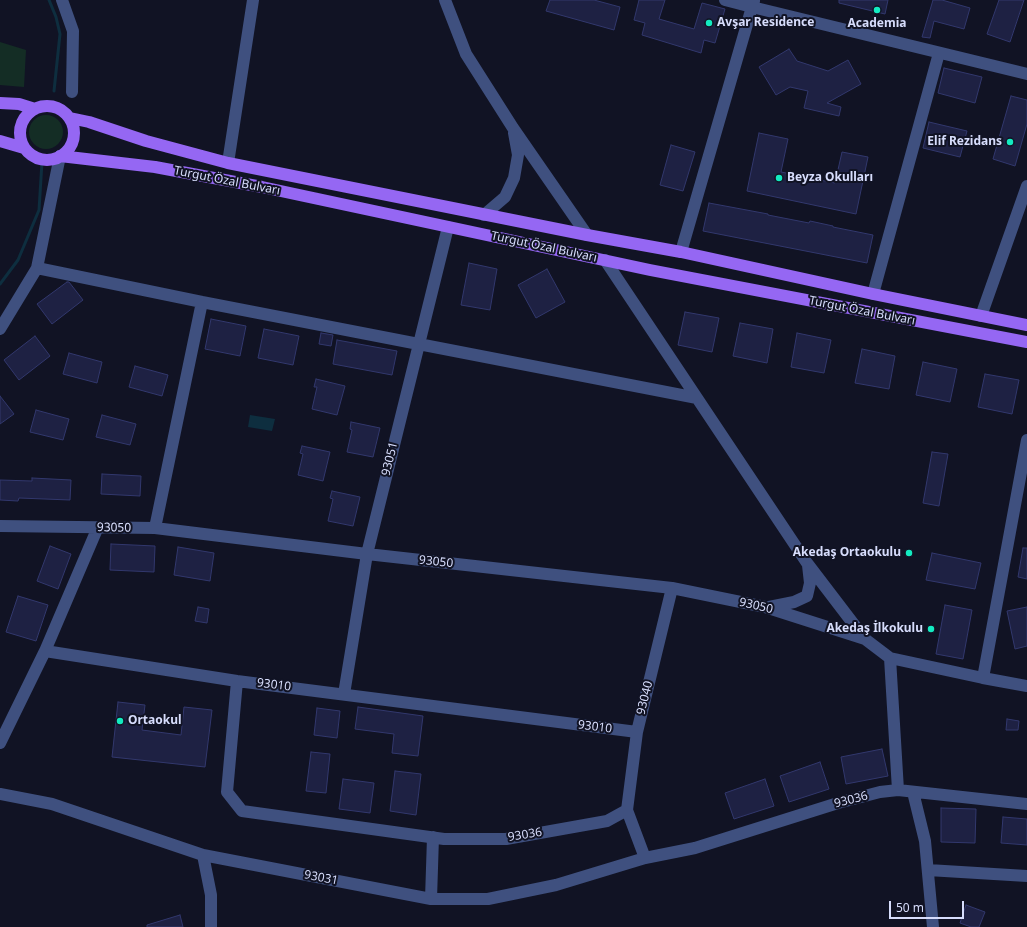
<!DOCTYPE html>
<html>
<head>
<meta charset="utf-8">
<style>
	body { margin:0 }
	#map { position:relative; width:1027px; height:927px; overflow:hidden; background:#111324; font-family:"Noto Sans",sans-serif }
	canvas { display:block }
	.scale { position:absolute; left:889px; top:901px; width:75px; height:18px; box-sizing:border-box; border:2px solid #d7ddfc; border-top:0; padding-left:5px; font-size:12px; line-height:14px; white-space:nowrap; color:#d7ddfc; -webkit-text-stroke:3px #111324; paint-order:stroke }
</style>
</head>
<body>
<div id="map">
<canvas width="1027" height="927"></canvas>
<div class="scale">50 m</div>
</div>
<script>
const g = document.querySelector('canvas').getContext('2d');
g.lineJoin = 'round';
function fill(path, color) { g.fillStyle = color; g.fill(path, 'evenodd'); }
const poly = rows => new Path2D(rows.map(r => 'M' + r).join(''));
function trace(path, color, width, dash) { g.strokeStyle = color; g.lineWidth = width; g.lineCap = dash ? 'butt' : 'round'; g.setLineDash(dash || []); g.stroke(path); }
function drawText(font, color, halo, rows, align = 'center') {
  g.font = font + ' "Noto Sans",sans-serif'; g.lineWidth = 4; g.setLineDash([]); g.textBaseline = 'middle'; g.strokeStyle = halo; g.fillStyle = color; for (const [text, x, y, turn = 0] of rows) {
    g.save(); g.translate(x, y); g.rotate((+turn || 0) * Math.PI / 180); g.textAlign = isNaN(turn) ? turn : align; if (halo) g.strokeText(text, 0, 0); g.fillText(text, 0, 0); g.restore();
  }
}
const green = poly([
	[0,42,26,50,24,87,0,85],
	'29 132a17 17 0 1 1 34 0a17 17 0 1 1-34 0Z'
]);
const water = poly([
	[250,415,275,419,272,431,248,427]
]);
const stream = poly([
	[49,0,56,17,60,34,54,91],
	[0,284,18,260,39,210,42,162]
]);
const building = poly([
	[550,0,594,0,620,7,614,30,546,11,550,0],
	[639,0,665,0,659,19,694,29,702,3,725,9,715,43,704,40,701,53,642,35,645,23,634,20,639,0],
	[839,0,888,0,885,14,839,3,839,0],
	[933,0,942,0,970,8,964,29,934,21,930,38,922,37,933,0],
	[999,0,1024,0,1010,42,987,34,999,0],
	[789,49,797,61,828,71,848,60,861,84,827,103,841,107,839,116,804,108,808,91,790,87,776,95,759,67,789,49],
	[944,68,982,77,975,103,938,93,944,68],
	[1011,96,1027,100,1027,124,1015,166,993,159,1011,96],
	[929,122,967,131,960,157,923,148,929,122],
	[759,133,788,139,781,172,835,183,842,152,868,157,856,214,747,191,759,133],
	[671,145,695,152,683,191,660,185,671,145],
	[709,203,768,214,768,215,809,223,810,221,833,226,833,227,873,235,867,263,703,231,709,203],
	[469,263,497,269,490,310,461,305,469,263],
	[547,269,565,302,536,318,518,285,547,269],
	[67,282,69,282,83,300,52,324,37,304,67,282],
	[685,312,719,318,712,352,678,345,685,312],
	[211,319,246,326,240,356,205,349,211,319],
	[740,323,773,329,767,363,733,356,740,323],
	[264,329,299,336,293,365,258,358,264,329],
	[321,333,333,335,331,346,319,344,321,333],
	[797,333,831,340,824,373,791,367,797,333],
	[35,336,50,356,19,380,4,360,35,336],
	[337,340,397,351,392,375,333,364,337,340],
	[862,349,895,356,889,389,855,383,862,349],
	[69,353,102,362,97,383,63,374,69,353],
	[923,362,957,369,950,402,916,395,923,362],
	[135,366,168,375,162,396,129,387,135,366],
	[985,374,1019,380,1012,414,978,407,985,374],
	[316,379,345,386,337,415,312,409,317,387,314,387,316,379],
	[0,396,14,414,0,424,0,396],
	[36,410,69,419,63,440,30,432,36,410],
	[102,415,136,424,130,445,96,437,102,415],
	[351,422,380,428,373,457,347,452,352,430,350,429,351,422],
	[302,446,330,452,323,481,298,475,303,454,300,453,302,446],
	[932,452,948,454,939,506,923,503,932,452],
	[102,474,141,476,140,496,101,494,102,474],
	[32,478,71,480,70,500,19,498,18,501,0,500,0,480,32,481,32,478],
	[332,491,360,497,353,526,328,521,333,499,330,498,332,491],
	[111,544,155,546,154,572,110,570,111,544],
	[50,546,71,554,58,589,37,581,50,546],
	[178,547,214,553,210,581,174,575,178,547],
	[1023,548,1027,548,1027,579,1018,577,1023,548],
	[932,553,981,563,975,589,926,580,932,553],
	[18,596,48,605,36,641,6,632,18,596],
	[945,605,972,610,963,659,936,654,945,605],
	[198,607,209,609,207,623,195,621,198,607],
	[1027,607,1027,646,1015,649,1007,611,1027,607],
	[118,702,145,705,142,730,181,735,184,707,212,710,205,767,112,757,118,702],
	[358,707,423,716,418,756,392,753,394,734,355,729,358,707],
	[317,708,340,711,337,738,314,735,317,708],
	[1007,719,1019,721,1018,730,1006,730,1007,719],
	[882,749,888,776,846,784,841,757,882,749],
	[311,752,330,754,326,793,306,791,311,752],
	[820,762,829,789,789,802,780,776,820,762],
	[395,771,421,774,416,815,390,811,395,771],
	[343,779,374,783,370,813,339,809,343,779],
	[765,779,774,806,734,819,725,793,765,779],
	[941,808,976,809,975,843,941,842,941,808],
	[1003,817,1027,819,1027,845,1001,843,1003,817],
	[966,905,985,912,979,927,971,927,960,923,966,905],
	[180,915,183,927,147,927,147,925,180,915]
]);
const minor = poly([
	[62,0,73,31,72,92],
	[445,0,466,54,513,128,587,235],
	[725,0,752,7,754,1],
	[228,163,253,0],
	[484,215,505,197,514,178,518,155,514,133],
	[681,252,752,7,1027,74],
	[605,260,807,563,865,639,890,658,983,678,1027,686],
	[37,268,202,302,155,528],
	[873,294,939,53],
	[202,302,697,398],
	[981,316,1027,186],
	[0,329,37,268,60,156],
	[0,526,155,528,367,554,672,588,765,607,865,639],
	[98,527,45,651,237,681,637,732],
	[672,588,637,732,627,810,645,858,695,848,838,803,880,792,898,790,1027,804],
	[769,607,794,602,807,596,810,583,808,565],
	[890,658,898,790],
	[983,678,1027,440],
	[237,681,227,792,242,811,444,839,506,839,607,821,627,810],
	[344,694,367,554,448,227],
	[0,743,45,651],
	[913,792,925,841,933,927],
	[0,794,52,804,203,855,431,899,488,899,556,885,645,858],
	[203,855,211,895,211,927],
	[928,870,1027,876],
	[431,899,433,837]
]);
const major = poly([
	[0,103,19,104,35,109],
	'20 133a27 27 0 1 1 54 0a27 27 0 1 1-54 0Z',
	[70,118,89,122,146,141,228,163,587,235,681,252,873,294,1027,325],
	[0,141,24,148],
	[60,156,155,167,262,187,650,270,1027,342]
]);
const markers = [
	[877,10,4,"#13ebc1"],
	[709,23,4,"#13ebc1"],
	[1010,142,4,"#13ebc1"],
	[779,178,4,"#13ebc1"],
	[909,553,4,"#13ebc1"],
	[931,629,4,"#13ebc1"],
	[120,721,4,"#13ebc1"]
];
const poiNames = [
	["Avşar Residence",717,23],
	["Academia",877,24,"center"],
	["Elif Rezidans",1002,142,"right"],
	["Beyza Okulları",787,178],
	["Akedaş Ortaokulu",901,553,"right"],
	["Akedaş İlkokulu",923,629,"right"],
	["Ortaokul",128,721]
];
const streetNames = [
	["Turgut Özal Bulvarı",227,181,11],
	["Turgut Özal Bulvarı",544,247,12],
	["Turgut Özal Bulvarı",862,311,11],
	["93051",390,459,-76],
	["93050",114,528,1],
	["93050",436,562,6],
	["93050",756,606,13],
	["93010",274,685,7],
	["93040",645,698,-76],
	["93010",595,727,7],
	["93036",851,800,-14],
	["93036",525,835,-9],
	["93031",321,878,11]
];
fill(green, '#142d25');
fill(water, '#0e2e3f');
trace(stream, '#0e2e3f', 3);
fill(building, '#1e2143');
trace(building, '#32386d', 1);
trace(minor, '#3f507f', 12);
trace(major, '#9567f3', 12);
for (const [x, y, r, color] of markers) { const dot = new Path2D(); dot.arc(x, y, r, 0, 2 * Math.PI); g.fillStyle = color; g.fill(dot); trace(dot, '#111324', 1.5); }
drawText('bold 12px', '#d7ddfc', '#111324', poiNames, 'left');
drawText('12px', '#d7ddfc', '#111324', streetNames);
</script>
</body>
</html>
